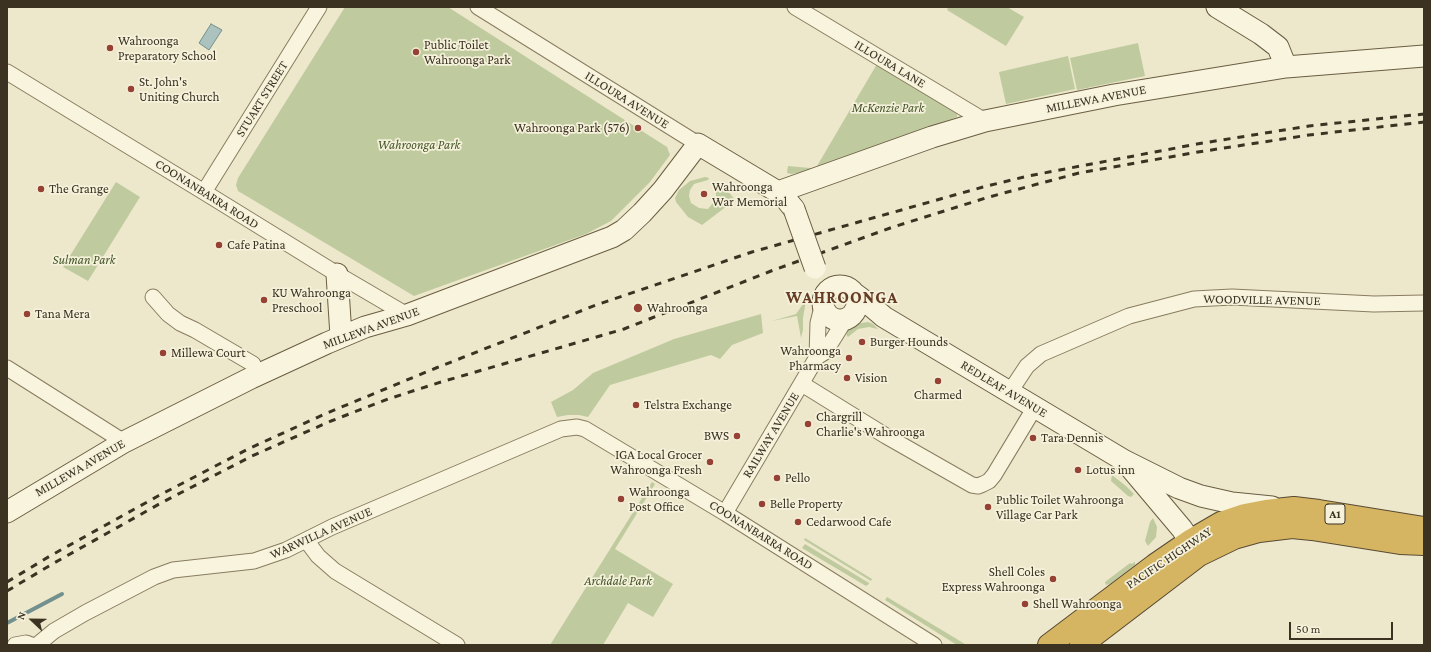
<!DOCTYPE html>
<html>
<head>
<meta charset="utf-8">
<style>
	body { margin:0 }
	#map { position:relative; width:1431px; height:652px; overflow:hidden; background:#ede8cb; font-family:"Crimson Pro",serif }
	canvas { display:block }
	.frame { position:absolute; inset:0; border:8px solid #3b3222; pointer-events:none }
	.north { position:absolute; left:12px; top:600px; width:40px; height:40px; -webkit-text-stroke:3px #f5f1da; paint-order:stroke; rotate:292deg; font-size:11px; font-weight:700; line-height:16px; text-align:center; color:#3b3222 }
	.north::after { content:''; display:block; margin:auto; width:14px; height:18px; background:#3b3222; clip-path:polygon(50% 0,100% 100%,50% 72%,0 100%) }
	.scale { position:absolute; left:1289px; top:622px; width:104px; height:18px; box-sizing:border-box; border:2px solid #3b3222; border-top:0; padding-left:5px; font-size:12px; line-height:14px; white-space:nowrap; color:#3b3222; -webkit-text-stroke:3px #f5f1da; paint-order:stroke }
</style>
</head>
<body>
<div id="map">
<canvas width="1431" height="652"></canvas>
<div class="frame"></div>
<div class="north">N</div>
<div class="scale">50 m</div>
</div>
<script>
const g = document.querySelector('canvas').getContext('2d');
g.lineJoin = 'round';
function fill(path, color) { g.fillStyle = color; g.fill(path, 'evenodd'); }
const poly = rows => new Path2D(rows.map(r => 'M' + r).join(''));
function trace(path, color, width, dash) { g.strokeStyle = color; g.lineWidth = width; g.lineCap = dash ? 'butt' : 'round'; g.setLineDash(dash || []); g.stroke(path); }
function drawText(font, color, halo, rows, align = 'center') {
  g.font = font + ' "Crimson Pro",serif'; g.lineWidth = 3.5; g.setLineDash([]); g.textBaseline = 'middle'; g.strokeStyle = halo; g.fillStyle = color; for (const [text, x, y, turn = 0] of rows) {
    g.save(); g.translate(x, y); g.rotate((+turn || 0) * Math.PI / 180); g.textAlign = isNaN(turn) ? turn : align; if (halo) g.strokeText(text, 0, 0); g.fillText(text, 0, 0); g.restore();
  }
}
const green = poly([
	[345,7,448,7,667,147,670,155,650,182,611,221,586,234,414,296,238,191,236,185,238,178],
	[948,7,1007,7,1024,17,1006,46,947,10],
	[1138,43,1145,76,1077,90,1070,58],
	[1068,56,1075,89,1006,104,999,72],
	[877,64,922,92,936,99,957,113,957,117,817,166],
	[788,166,821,169,791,174,787,173],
	[705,177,709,178,708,180,694,184,690,190,689,196,691,203,699,208,708,209,716,199,716,188,713,184,715,181,724,186,735,200,702,225,688,217,676,202,675,198,679,190,690,181],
	[116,182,140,197,88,281,63,267],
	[806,300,803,318,803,330,801,338,797,316,772,321,796,314],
	[761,314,763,333,732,345,720,359,711,355,610,385,588,417,579,415,568,415,557,417,551,402,573,390,593,373,674,339],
	[868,322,873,324,878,329,869,327,858,329,848,337,847,336,846,333,848,329,856,324],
	[1112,475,1126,486,1134,494,1131,497,1128,496,1111,481],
	[652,482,655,484,615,549,673,584,653,617,628,603,603,645,550,645],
	[1153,518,1157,527,1156,537,1148,546,1145,541,1150,522],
	[805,538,872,579,871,581,804,540],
	[805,544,869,583,869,584,866,586,802,548],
	[1135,562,1135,565,1110,584,1106,585,1105,582,1130,563,1131,564],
	[887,597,965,644,957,645,885,600]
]);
const water = poly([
	[211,24,222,30,209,50,199,43,211,24]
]);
const stream = poly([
	[7,623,62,594]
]);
const street = poly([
	[478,7,698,144],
	[795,7,985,121],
	[7,72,204,192,337,274,407,315],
	[204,192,319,7],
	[153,297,168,314,180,323,195,330,253,364,257,375],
	[817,357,825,352,845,320],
	[7,368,124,442],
	[802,384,886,436,972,485,978,486,983,484,989,481,994,475,1035,407],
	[1009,393,1027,366,1041,354,1129,316,1194,299,1232,297,1374,304,1424,303],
	[725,513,817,357,818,323,823,303],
	[306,540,318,556,335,571,457,645],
	[15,645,26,643,31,645],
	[37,645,54,631,85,613,154,577,173,570,254,561,286,550,332,527,561,429,577,427,585,429,725,513,934,645]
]);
const secondary = poly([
	[1217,7,1261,34,1278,47,1286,67],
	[778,192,932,137,985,121,1114,95,1286,67,1424,56],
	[337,274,341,336],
	'823 303a17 17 0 1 1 34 0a17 17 0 1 1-34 0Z',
	[855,294,870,305,884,317,1125,461,1179,488,1201,496,1232,503,1272,507],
	[1129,466,1182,529,1199,555],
	[7,512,124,442,251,378,327,343,365,327,407,315,612,237,624,230,642,213,663,190,698,144,778,192,785,198,794,209]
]);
const highway = poly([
	[1049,645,1155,565,1190,541,1221,523,1245,515,1266,511,1294,508,1319,511,1424,528],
	[1081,645,1199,555,1234,538,1259,531,1292,527,1312,529,1400,543,1424,544]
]);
const rail = poly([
	[7,582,50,556,158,496,248,449,327,413,436,368,596,305,752,252,983,187,1028,176,1197,144,1309,126,1424,114],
	[7,591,54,563,161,503,252,456,331,421,388,399,441,382,624,329,771,271,893,227,989,197,1079,173,1198,152,1309,135,1424,122]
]);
const secondaryBridge = poly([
	[794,209,815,268]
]);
const markers = [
	[110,48,4,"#954133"],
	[416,52,4,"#954133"],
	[131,89,4,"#954133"],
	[638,128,4,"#954133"],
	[41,189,4,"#954133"],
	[704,194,4,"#954133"],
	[219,245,4,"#954133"],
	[264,300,4,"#954133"],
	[638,308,5,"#954133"],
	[27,314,4,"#954133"],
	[862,342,4,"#954133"],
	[163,353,4,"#954133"],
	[849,358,4,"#954133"],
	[847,378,4,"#954133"],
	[938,381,4,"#954133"],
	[636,405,4,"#954133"],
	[808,424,4,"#954133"],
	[737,436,4,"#954133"],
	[1033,438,4,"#954133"],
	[710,462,4,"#954133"],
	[1078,470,4,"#954133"],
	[777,478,4,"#954133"],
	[621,499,4,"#954133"],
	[762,504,4,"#954133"],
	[988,507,4,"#954133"],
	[798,522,4,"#954133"],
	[1053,579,4,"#954133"],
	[1025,604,4,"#954133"]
];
const shields = [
	[1335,514,20]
];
const shieldNames = [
	["A1",1335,514]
];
const poiNames = [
	["Wahroonga",118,41],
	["Preparatory School",118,56],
	["Public Toilet",424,45],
	["Wahroonga Park",424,60],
	["St. John's",139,82],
	["Uniting Church",139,97],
	["Wahroonga Park (576)",630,128,"right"],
	["Wahroonga",712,187],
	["War Memorial",712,202],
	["The Grange",49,189],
	["Cafe Patina",227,245],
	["KU Wahroonga",272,293],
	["Preschool",272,308],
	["Wahroonga",647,308],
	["Tana Mera",35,314],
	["Burger Hounds",870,342],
	["Wahroonga",841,351,"right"],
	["Pharmacy",841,366,"right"],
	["Millewa Court",171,353],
	["Vision",855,378],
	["Charmed",938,395,"center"],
	["Telstra Exchange",644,405],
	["Chargrill",816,417],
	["Charlie's Wahroonga",816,432],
	["BWS",729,436,"right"],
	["Tara Dennis",1041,438],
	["IGA Local Grocer",702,455,"right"],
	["Wahroonga Fresh",702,470,"right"],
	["Lotus inn",1086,470],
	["Pello",785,478],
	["Wahroonga",629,492],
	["Post Office",629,507],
	["Public Toilet Wahroonga",996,500],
	["Village Car Park",996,515],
	["Belle Property",770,504],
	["Cedarwood Cafe",806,522],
	["Shell Coles",1045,572,"right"],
	["Express Wahroonga",1045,587,"right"],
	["Shell Wahroonga",1033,604]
];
const streetNames = [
	["ILLOURA LANE",890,64,31],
	["STUART STREET",262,99,-58],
	["MILLEWA AVENUE",1096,99,-11],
	["ILLOURA AVENUE",627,100,32],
	["COONANBARRA ROAD",207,194,32],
	["WOODVILLE AVENUE",1262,300,1],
	["MILLEWA AVENUE",371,328,-20],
	["REDLEAF AVENUE",1004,389,31],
	["RAILWAY AVENUE",771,435,-59],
	["MILLEWA AVENUE",80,468,-30],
	["WARWILLA AVENUE",321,533,-24],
	["COONANBARRA ROAD",761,535,32],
	["PACIFIC HIGHWAY",1169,558,-34]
];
const parkNames = [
	["McKenzie Park",888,108],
	["Wahroonga Park",419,145],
	["Sulman Park",84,260],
	["Archdale Park",618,581]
];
const districtNames = [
	["WAHROONGA",842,298]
];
fill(green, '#bfcb9f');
fill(water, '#abc2bf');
trace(water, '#72908d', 1);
trace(stream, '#72908d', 4);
trace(street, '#897c60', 17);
trace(secondary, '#6b5d42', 23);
trace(highway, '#584a33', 24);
trace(street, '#f8f4de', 15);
trace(secondary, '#f8f4de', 21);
trace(highway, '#d6b562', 22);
trace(rail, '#3b3222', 3, [7, 7]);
trace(secondaryBridge, '#6b5d42', 23, []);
trace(secondaryBridge, '#f8f4de', 21);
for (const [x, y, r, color] of markers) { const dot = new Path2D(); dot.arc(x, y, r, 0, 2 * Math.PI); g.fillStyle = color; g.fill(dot); trace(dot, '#f5f1da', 1.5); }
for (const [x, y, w] of shields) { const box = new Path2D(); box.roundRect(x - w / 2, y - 10, w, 20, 3); g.fillStyle = '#f5f1da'; g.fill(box); trace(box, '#3b3222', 1); }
drawText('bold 12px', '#3b3222', null, shieldNames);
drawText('13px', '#3b3222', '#f5f1da', poiNames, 'left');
drawText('13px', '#3b3222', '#f5f1da', streetNames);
drawText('italic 13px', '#44562a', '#f5f1da', parkNames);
g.letterSpacing = '1px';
drawText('bold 17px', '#653c24', '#f5f1da', districtNames);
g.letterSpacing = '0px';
</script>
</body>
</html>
